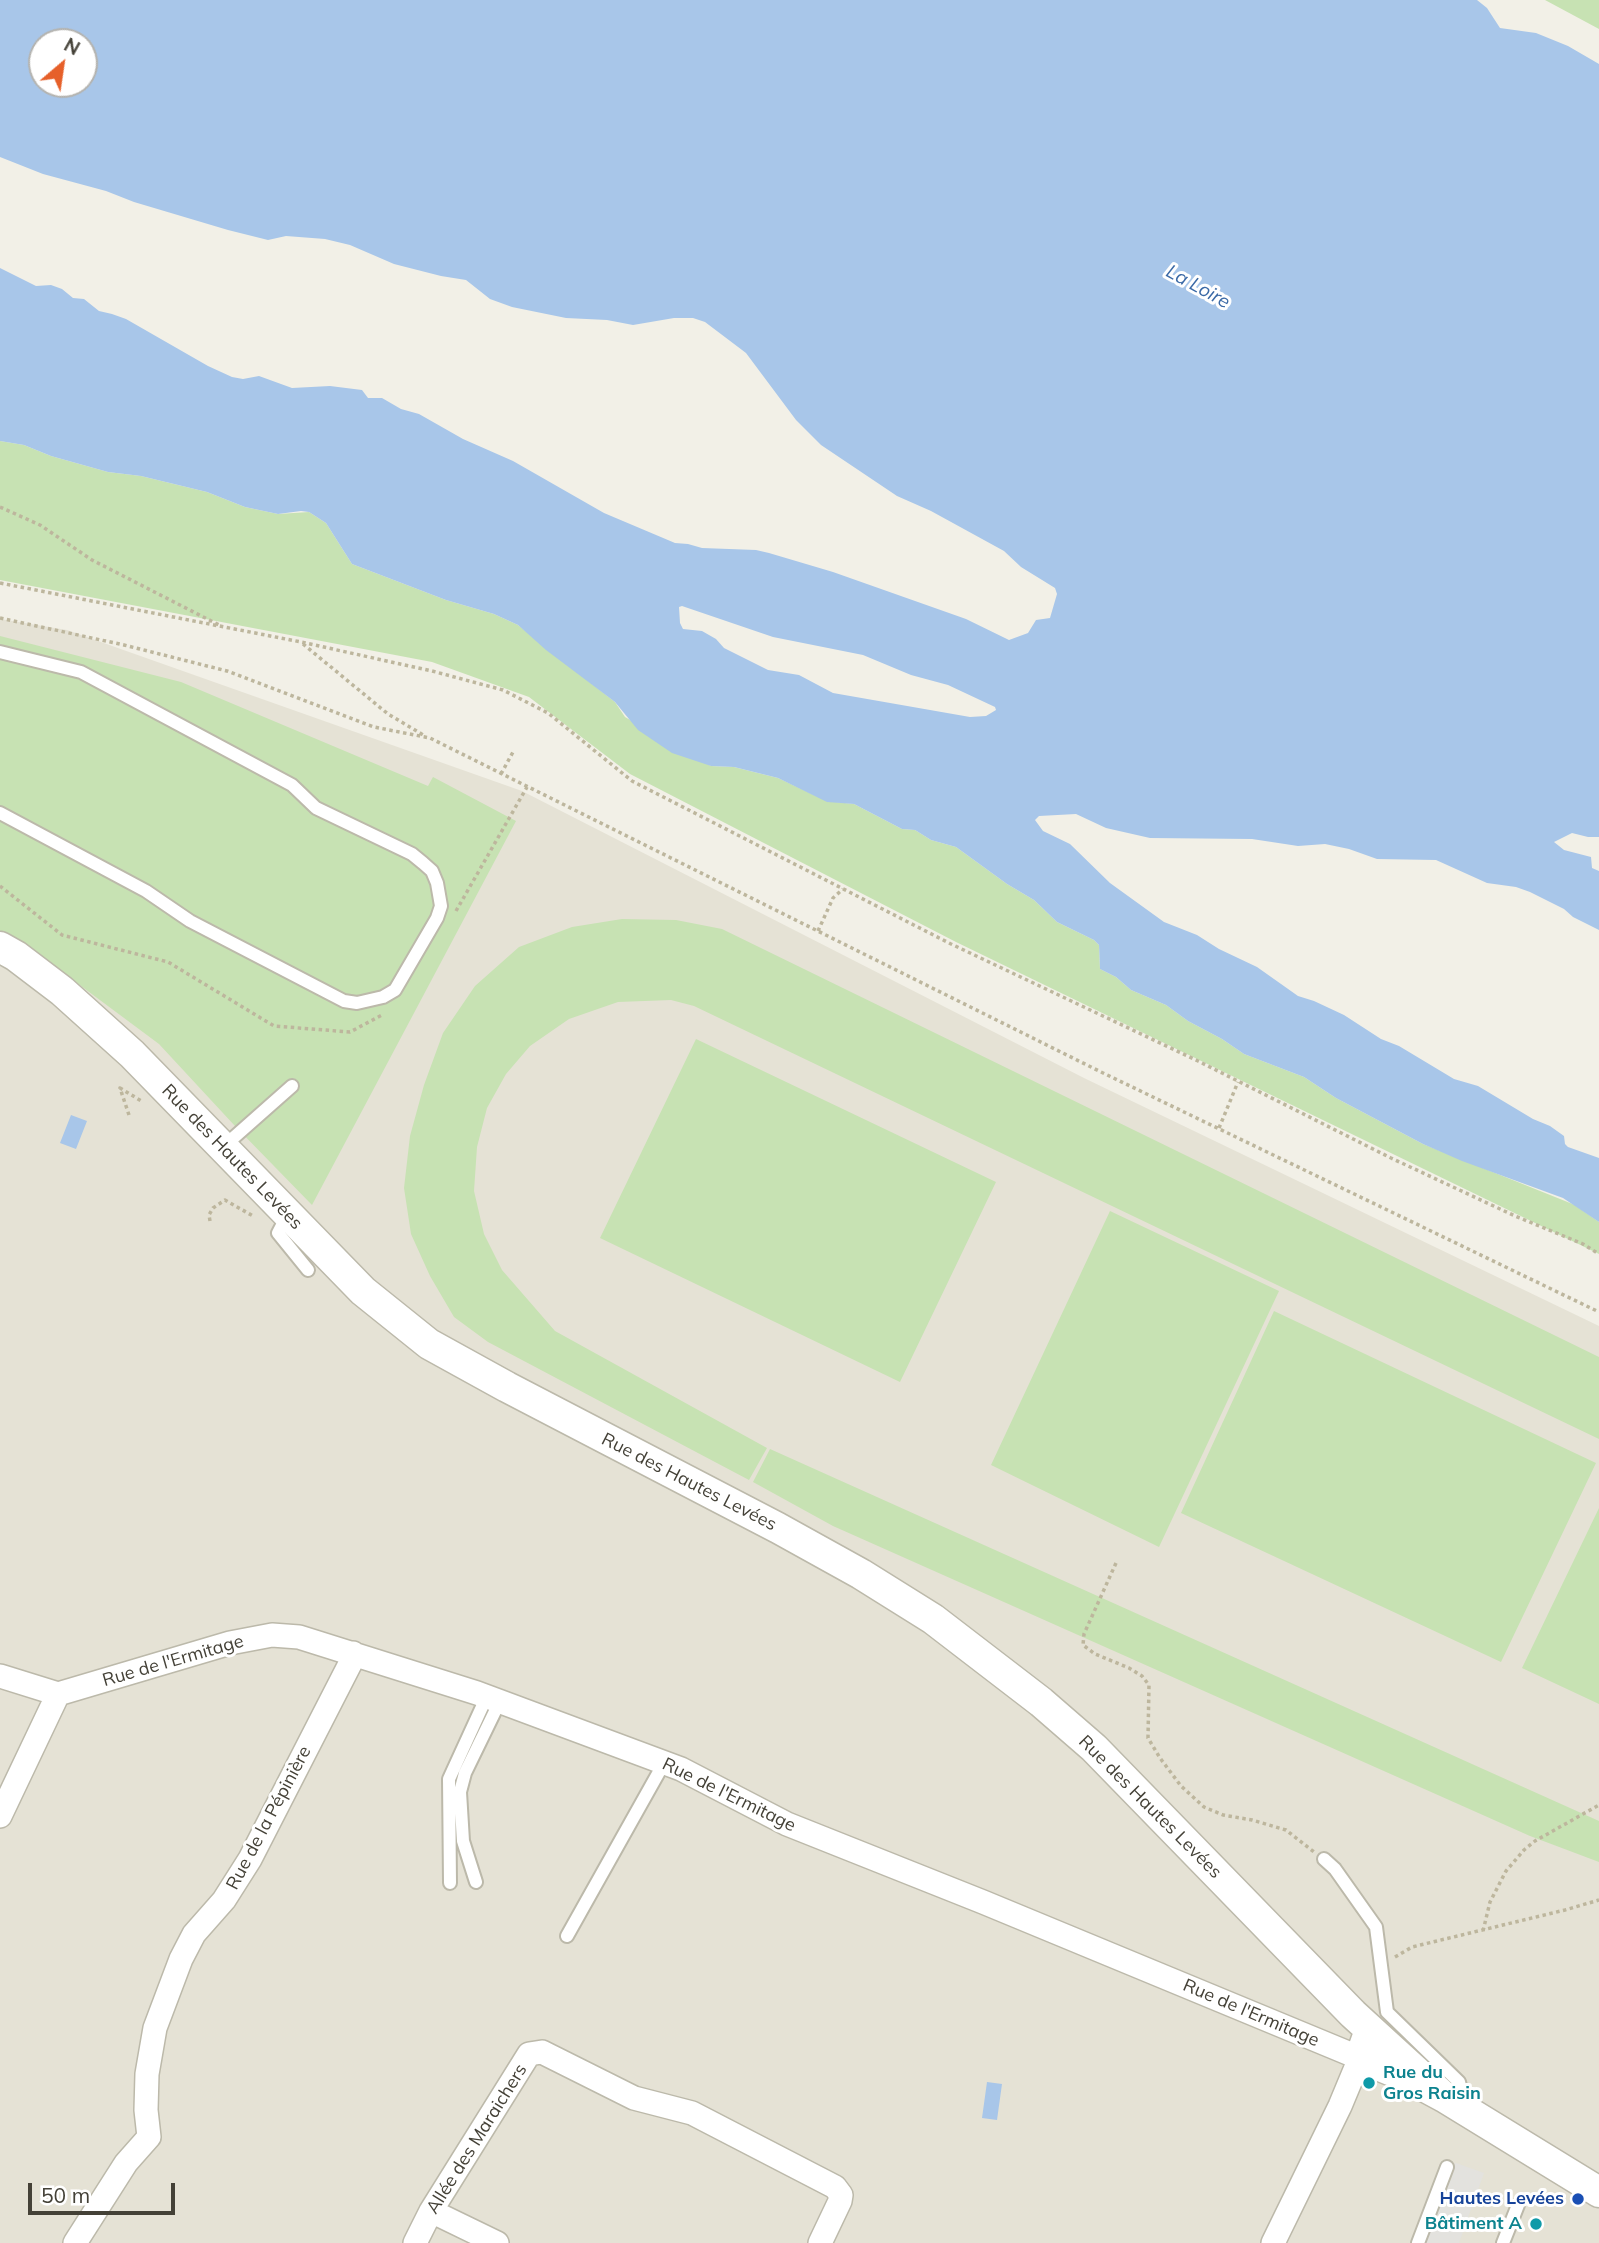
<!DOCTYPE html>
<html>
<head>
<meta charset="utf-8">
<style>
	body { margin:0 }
	#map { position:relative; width:1599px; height:2243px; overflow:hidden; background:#f2f0e7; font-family:Mulish,sans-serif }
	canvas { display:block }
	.north { position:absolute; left:28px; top:28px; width:70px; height:70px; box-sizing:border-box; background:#fff; border:2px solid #b4b3af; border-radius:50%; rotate:29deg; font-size:19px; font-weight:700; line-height:28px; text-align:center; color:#444137 }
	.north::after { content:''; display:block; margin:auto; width:24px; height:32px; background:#e6602a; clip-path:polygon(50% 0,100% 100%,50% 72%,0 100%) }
	.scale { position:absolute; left:28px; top:2183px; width:147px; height:32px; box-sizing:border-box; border:4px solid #444137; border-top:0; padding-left:9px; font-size:21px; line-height:24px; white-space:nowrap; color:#444137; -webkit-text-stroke:5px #fff; paint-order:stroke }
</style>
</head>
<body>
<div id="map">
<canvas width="1599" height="2243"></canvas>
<div class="north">N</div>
<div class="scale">50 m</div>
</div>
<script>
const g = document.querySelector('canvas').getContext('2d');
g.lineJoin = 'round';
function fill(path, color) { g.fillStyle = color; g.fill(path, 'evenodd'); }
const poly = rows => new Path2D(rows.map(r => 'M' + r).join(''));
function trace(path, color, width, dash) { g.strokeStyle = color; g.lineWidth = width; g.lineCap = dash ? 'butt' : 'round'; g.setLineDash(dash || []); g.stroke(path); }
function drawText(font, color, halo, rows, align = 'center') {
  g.font = font + ' Mulish,sans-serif'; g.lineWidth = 6; g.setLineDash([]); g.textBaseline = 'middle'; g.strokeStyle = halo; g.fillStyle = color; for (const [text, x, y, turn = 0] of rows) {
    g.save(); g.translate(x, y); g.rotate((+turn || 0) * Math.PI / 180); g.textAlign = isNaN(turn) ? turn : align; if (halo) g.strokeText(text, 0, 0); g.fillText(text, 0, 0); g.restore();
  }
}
const residential = poly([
	[0,619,67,630,522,791,1084,1078,1599,1326,1599,2243,0,2243]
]);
const green = poly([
	[1545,0,1599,0,1599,29],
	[0,441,24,445,51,456,108,472,141,476,207,492,245,507,278,514,309,512,326,523,352,564,446,600,494,614,518,625,601,691,615,702,625,717,711,766,734,767,778,778,827,801,854,804,902,829,915,830,931,840,956,847,1007,884,1034,900,1057,922,1094,940,1099,945,1100,969,1116,977,1131,990,1166,1005,1188,1021,1222,1039,1244,1054,1304,1077,1336,1098,1423,1144,1575,1205,1599,1222,1599,1254,956,942,630,774,529,697,432,662,0,580],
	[0,636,181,682,428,786,433,777,516,821,312,1205,235,1126,159,1044,77,983,0,935],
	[622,919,676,920,722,929,1599,1357,1599,1439,694,1006,671,1000,618,1002,569,1019,530,1046,506,1074,487,1108,477,1147,474,1191,484,1234,502,1270,555,1331,767,1448,749,1480,488,1342,454,1317,430,1276,411,1234,404,1188,410,1136,424,1085,443,1033,475,986,519,947,572,927],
	[696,1039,996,1182,900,1382,600,1238],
	[1110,1211,1279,1291,1159,1547,991,1465],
	[1274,1311,1596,1463,1501,1662,1181,1513],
	[770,1449,1599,1821,1599,1862,1530,1836,833,1526,753,1482],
	[1599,1508,1599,1704,1522,1668]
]);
const parking = poly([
	[1456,2163,1484,2173,1459,2243,1418,2243,1447,2167]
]);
const water = poly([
	[0,0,1477,0,1487,8,1500,28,1536,33,1568,46,1599,64,1599,837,1588,837,1572,833,1554,842,1564,850,1591,857,1592,868,1599,871,1599,930,1573,917,1564,909,1530,892,1516,887,1487,883,1436,860,1377,859,1349,849,1325,844,1298,846,1252,839,1150,838,1106,828,1076,814,1039,816,1035,820,1043,831,1070,844,1110,883,1164,922,1197,935,1219,949,1257,967,1298,996,1314,1001,1344,1015,1381,1039,1399,1046,1454,1079,1478,1086,1533,1119,1550,1126,1564,1136,1565,1144,1568,1147,1599,1158,1599,1222,1563,1198,1462,1161,1423,1144,1336,1098,1304,1077,1244,1054,1222,1039,1188,1021,1166,1005,1131,990,1116,977,1100,969,1099,945,1094,940,1057,922,1034,900,1007,884,956,847,931,840,915,830,902,829,854,804,827,802,778,778,734,767,711,766,672,753,638,730,615,702,546,650,518,625,494,614,446,600,352,564,326,523,309,512,301,511,278,514,245,507,207,492,141,476,108,472,51,456,24,445,0,441,0,268,36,286,51,285,62,289,73,298,84,299,99,311,112,314,126,319,208,366,232,377,243,379,259,376,292,388,330,386,362,390,368,398,382,398,401,409,419,414,463,439,513,461,604,513,675,543,688,544,702,548,756,550,769,553,833,572,966,619,1009,640,1028,633,1036,620,1050,618,1057,594,1055,588,1021,567,1004,551,931,511,897,496,821,445,796,420,746,353,705,322,693,318,674,318,633,325,607,320,566,318,512,307,490,299,466,280,441,276,394,264,350,245,325,239,286,236,268,240,228,230,134,202,106,191,43,174,0,157],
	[84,42,84,84,42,84,42,42],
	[682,606,773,637,863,655,911,675,948,685,995,707,996,710,986,716,970,717,833,693,799,675,768,670,724,648,716,639,702,631,683,629,680,623,679,607],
	[71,1115,87,1121,76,1149,60,1143],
	[987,2082,1002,2084,997,2120,982,2118]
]);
const path = poly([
	[0,507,40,525,92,560,219,625],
	[0,583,301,642,432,671,503,690,548,713,632,781,951,944,1198,1061,1391,1158,1515,1216,1583,1244,1599,1254],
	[0,618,124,645,227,671,374,727,430,738,1099,1071,1599,1312],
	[303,644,388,714,425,736],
	[501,774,513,752],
	[0,886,62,935,168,962,274,1026,350,1032,382,1015],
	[456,911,527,787],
	[818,931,833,898,843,889],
	[129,1115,120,1088,143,1102],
	[1219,1128,1238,1082],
	[210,1221,209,1215,213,1208,225,1200,253,1216],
	[1116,1563,1084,1634,1083,1645,1095,1654,1129,1668,1142,1676,1149,1685,1148,1738,1160,1758,1181,1786,1204,1807,1223,1815,1252,1820,1286,1830,1314,1852],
	[1483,1931,1490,1902,1506,1871,1524,1850,1535,1841,1599,1805],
	[1395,1957,1412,1947,1565,1910,1599,1900]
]);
const service = poly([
	[0,652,81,672,292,785,316,808,412,854,423,863,432,871,437,883,441,906,437,918,395,990,383,997,357,1003,344,1001,190,921,146,891,0,813],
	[223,1147,292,1086],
	[288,1214,278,1233,308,1270],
	[1324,1859,1335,1869,1376,1927,1387,2012,1459,2082,1465,2106],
	[476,1882,463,1841,460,1792,465,1773,500,1701],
	[450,1883,449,1779,487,1696],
	[567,1936,664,1763],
	[1418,2243,1447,2167],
	[1503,2243,1518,2205]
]);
const minor = poly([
	[0,1676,58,1694,230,1643,272,1635,299,1637,477,1693,681,1769,787,1824,983,1902,1360,2058,1340,2106,1273,2243],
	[0,1816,58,1694],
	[431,2211,497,2243],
	[75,2243,126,2163,149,2137,146,2110,147,2074,155,2028,181,1959,194,1934,224,1900,250,1859,351,1662,353,1653],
	[415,2243,431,2211,529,2054,542,2052,634,2098,692,2113,835,2187,841,2195,840,2201,820,2243]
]);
const tertiary = poly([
	[0,947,16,956,62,991,132,1054,363,1291,429,1344,507,1387,778,1528,861,1574,933,1619,1041,1702,1094,1748,1353,2014,1444,2097],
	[1370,2030,1360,2058,1405,2076,1444,2097,1599,2192]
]);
const markers = [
	[1369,2083,7,"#0f9aa8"],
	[1578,2199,7,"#1a4fb4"],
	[1536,2224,7,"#0f9aa8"]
];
const streetNames = [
	["Rue des Hautes Levées",232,1157,46],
	["Rue des Hautes Levées",689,1482,27],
	["Rue de l'Ermitage",173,1661,-16],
	["Rue de l'Ermitage",729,1795,26],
	["Rue des Hautes Levées",1150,1807,45],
	["Rue de la Pépinière",269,1818,-62],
	["Rue de l'Ermitage",1251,2013,23],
	["Allée des Maraichers",477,2139,-58]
];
const cultureNames = [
	["Rue du",1383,2073],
	["Gros Raisin",1383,2094],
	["Bâtiment A",1522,2224,"right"]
];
const transitNames = [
	["Hautes Levées",1564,2199]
];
const waterNames = [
	["La Loire",1198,287,29]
];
fill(residential, '#e5e2d5');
fill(green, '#c7e2b3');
fill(parking, '#e3e2de');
fill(water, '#a8c6e9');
trace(service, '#bcb9aa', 16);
trace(minor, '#bcb9aa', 26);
trace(tertiary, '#bcb9aa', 33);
trace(path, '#bdb69d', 3.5, [3.5, 3.5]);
trace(service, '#fff', 12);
trace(minor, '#fff', 23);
trace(tertiary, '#fff', 30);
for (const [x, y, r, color] of markers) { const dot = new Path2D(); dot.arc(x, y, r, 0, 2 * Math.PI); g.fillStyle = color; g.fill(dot); trace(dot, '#fff', 2.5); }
drawText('18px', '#444137', '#fff', streetNames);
drawText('bold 18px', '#0d838f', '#fff', cultureNames, 'left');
drawText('bold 18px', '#164399', '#fff', transitNames, 'right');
drawText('italic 19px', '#3a69a6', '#fff', waterNames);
</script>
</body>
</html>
